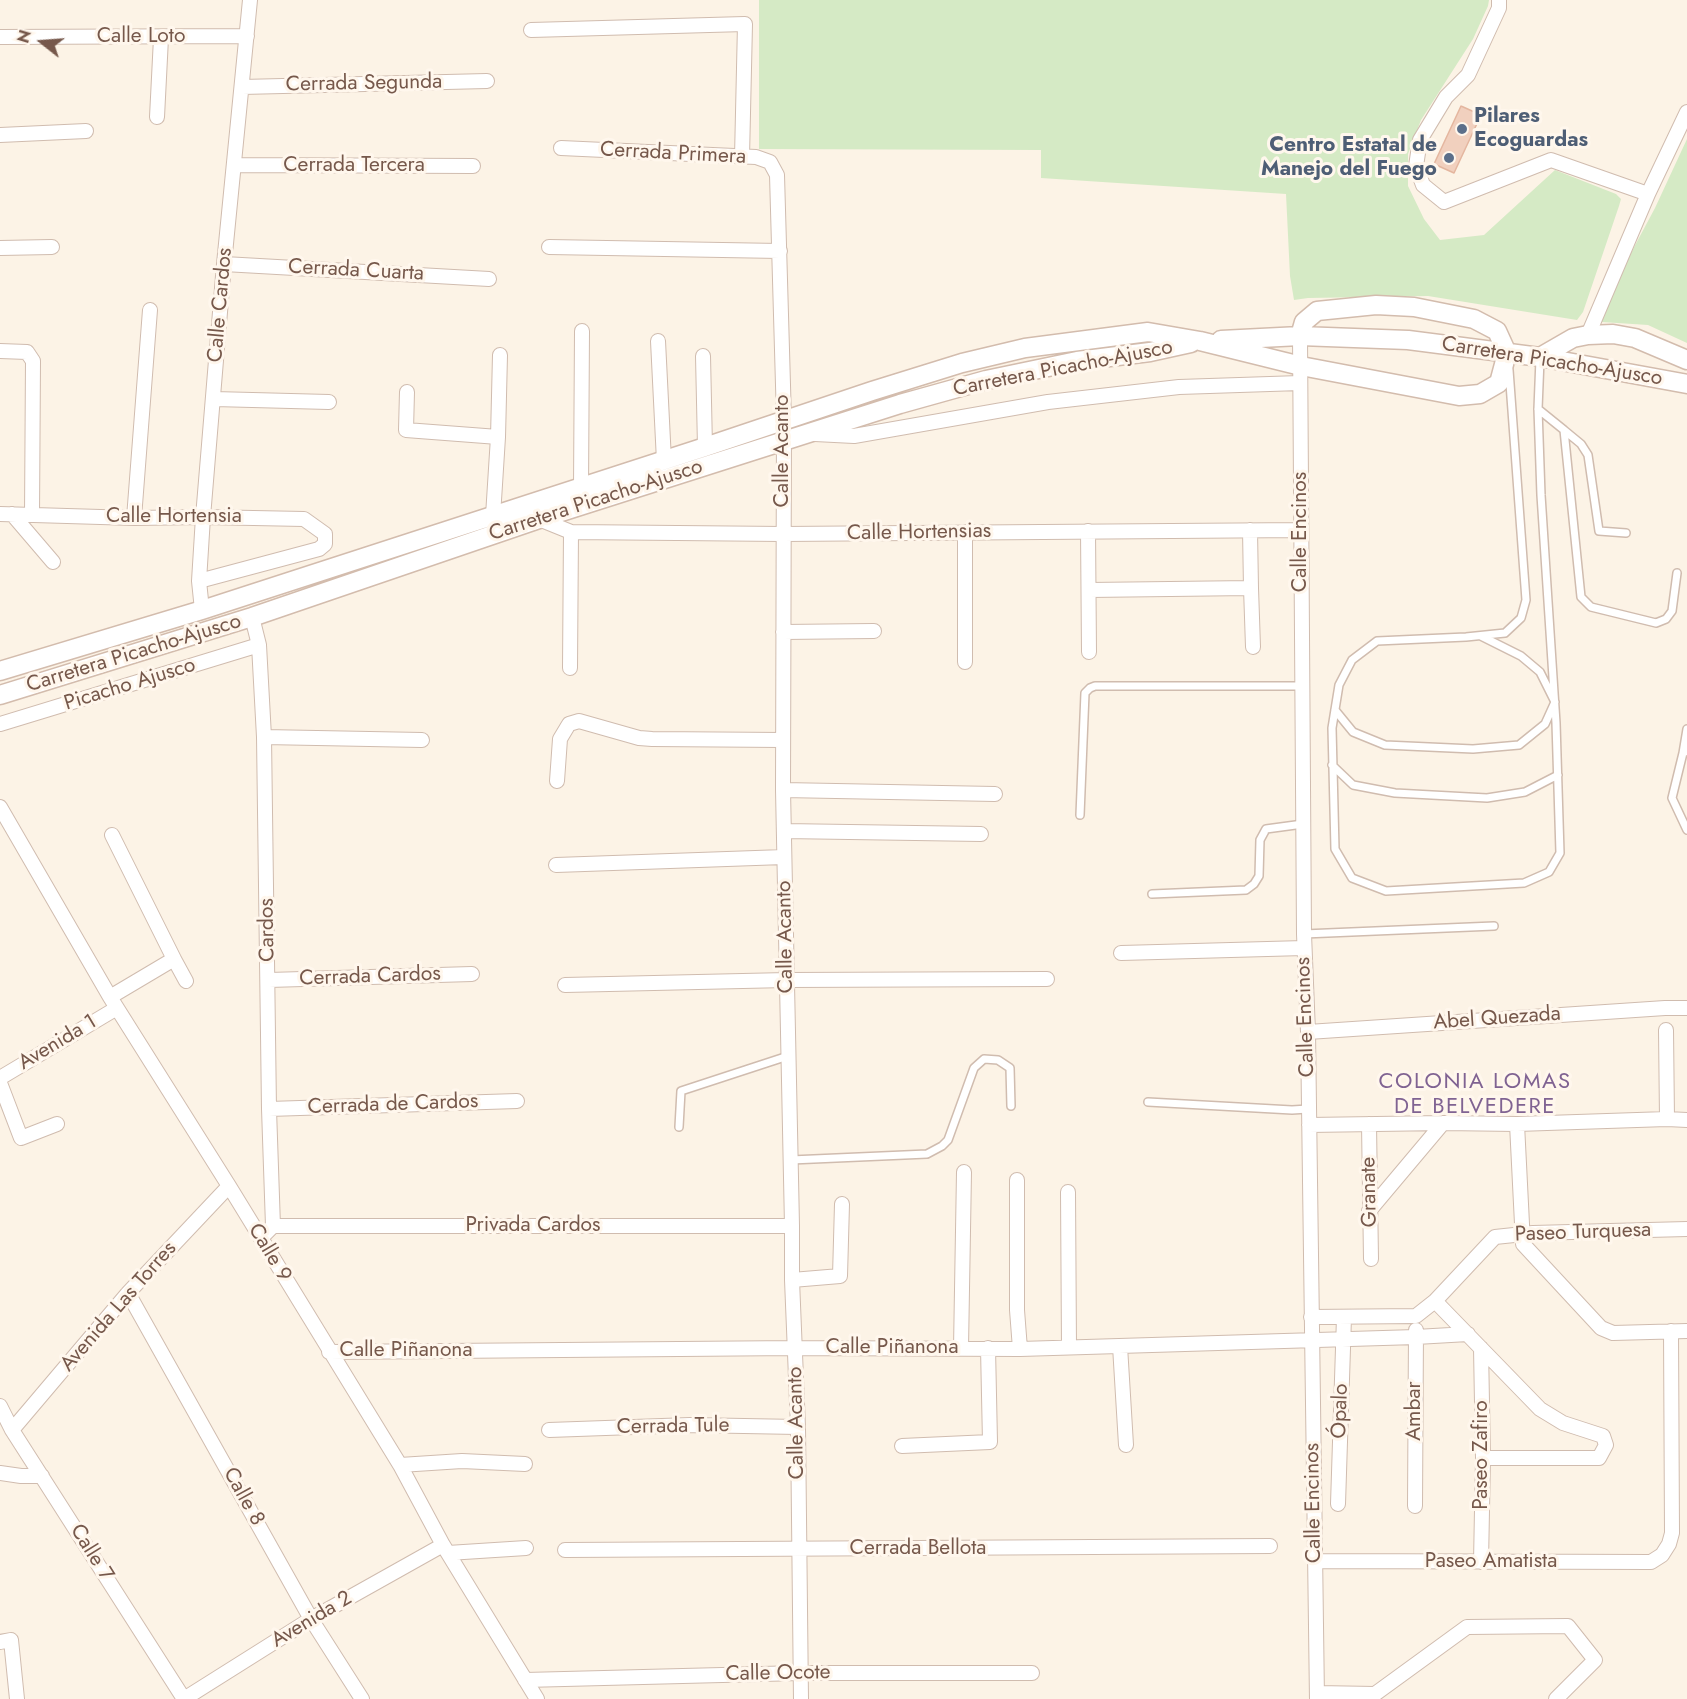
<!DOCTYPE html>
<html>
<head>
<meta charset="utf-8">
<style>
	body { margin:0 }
	#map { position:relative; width:1687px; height:1699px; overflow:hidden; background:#fcf3e6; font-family:Jost,sans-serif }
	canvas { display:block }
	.north { position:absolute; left:12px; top:12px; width:60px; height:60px; -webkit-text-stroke:4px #fff7ed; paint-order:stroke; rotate:287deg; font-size:16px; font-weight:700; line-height:24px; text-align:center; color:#76584b }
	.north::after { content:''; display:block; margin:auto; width:21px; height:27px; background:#76584b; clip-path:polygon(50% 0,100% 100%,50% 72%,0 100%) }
</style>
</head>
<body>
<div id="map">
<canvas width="1687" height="1699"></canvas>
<div class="north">N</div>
</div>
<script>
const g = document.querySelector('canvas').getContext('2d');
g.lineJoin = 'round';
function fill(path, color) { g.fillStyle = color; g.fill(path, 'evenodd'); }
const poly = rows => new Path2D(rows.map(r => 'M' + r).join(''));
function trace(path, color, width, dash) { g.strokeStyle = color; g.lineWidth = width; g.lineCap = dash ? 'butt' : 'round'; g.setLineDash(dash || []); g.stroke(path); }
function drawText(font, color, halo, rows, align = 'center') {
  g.font = font + ' Jost,sans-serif'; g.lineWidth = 6; g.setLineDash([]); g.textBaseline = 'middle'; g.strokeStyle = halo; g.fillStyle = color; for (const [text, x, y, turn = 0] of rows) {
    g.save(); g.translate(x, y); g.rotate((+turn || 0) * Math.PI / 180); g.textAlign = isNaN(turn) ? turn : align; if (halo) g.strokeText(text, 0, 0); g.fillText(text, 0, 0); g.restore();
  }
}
const green = poly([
	[759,0,1489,0,1488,6,1473,39,1421,120,1408,154,1408,186,1424,219,1440,240,1484,235,1555,170,1616,194,1621,199,1619,206,1583,312,1577,320,1428,296,1308,298,1294,300,1290,276,1286,194,1041,178,1041,150,759,149],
	[1687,139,1687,343,1648,325,1602,322,1600,317,1610,292,1655,208]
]);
const building = poly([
	[1461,106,1481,115,1454,173,1434,164,1461,106]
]);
const lane = poly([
	[1509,370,1526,600,1521,618,1505,633,1466,637,1377,641,1352,660,1339,685,1332,728,1335,849,1352,878,1386,891,1524,883,1549,872,1560,853,1556,723,1541,495,1538,409,1540,359],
	[1538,409,1564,430,1581,597,1591,607,1656,623,1666,619,1672,611,1677,573],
	[1564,430,1581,444,1588,455,1599,531,1626,533],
	[1335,710,1353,732,1385,745,1473,749,1519,745,1545,724,1555,702,1540,672,1521,656,1481,636],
	[1687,751,1683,753,1672,798,1687,830],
	[1683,753,1687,729],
	[1332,765,1353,785,1395,793,1487,798,1525,792,1558,775],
	[1080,815,1085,693,1090,688,1095,686,1302,686],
	[1152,894,1246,890,1254,884,1259,876,1260,840,1266,829,1303,824],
	[1304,934,1494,926],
	[1148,1102,1292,1110,1308,1109],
	[679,1127,681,1091,788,1056],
	[791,1160,927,1154,942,1146,948,1140,974,1068,984,1059,998,1060,1010,1068,1011,1106]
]);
const street = poly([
	[1499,0,1499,8,1468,75,1446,97,1420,140,1416,166,1423,185,1444,202,1551,160,1648,194],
	[531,30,745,24,742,157],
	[0,37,247,36],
	[242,87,487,81],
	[157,117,161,38],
	[0,135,86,131],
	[561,148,756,157,770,162,777,175,784,420,783,790,792,1226,792,1280,798,1427,801,1699],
	[235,165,473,166],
	[549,247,780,251],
	[0,248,52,247],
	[224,264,489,279],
	[1588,335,1648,194,1687,112],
	[1300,336,1304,934,1308,1032,1317,1699],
	[658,341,664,461],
	[0,351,27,352,33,361,32,515],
	[703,356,705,447],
	[407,392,406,430,498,437],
	[214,399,329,402],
	[815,434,854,436,1048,402,1179,387,1300,383],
	[581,487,582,331],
	[0,514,134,518,203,517,304,519,325,534,325,544,319,549,199,581],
	[12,514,53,562],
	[493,516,498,437,500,355],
	[134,518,150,310],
	[539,519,571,532,783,534,1301,530],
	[1088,531,1089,652],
	[1251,588,1253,647],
	[1089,590,1251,588,1250,530],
	[202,610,199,581,203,517,224,264,250,0],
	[252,617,259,645,264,737,269,1109,273,1226,261,1238],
	[783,632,874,631],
	[965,662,965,532],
	[570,668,571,532],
	[0,724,259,645],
	[264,737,422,740],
	[557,781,560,739,569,724,579,721,639,738,652,739,783,740],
	[783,790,995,794],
	[0,807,110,997,229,1186,400,1465,443,1545,537,1699],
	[784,831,981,834],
	[556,865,784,857],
	[1121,953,1304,948],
	[174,959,186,981],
	[269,980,472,974],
	[565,985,787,980,1047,979],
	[110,997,174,959,112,835],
	[1666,1030,1667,1119],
	[1308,1032,1665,1008,1687,1008],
	[0,1078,117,1008],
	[0,1083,21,1138,57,1124],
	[269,1109,517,1101],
	[1369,1124,1371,1259],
	[1517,1124,1523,1244,1601,1328,1613,1333,1687,1331],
	[1309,1125,1443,1123,1517,1124,1667,1119,1687,1120],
	[1017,1180,1017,1310,1020,1349],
	[1068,1192,1069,1347],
	[1369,1211,1443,1123],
	[273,1226,792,1226],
	[792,1280,840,1276,842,1204],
	[128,1293,311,1619,362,1699],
	[1435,1301,1540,1409,1563,1423,1603,1436,1606,1445,1599,1458,1483,1458],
	[1311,1317,1416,1316,1435,1301,1495,1237,1533,1233,1687,1229],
	[1120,1346,1126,1445],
	[961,1348,964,1172],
	[1481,1348,1483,1458,1481,1562],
	[329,1352,796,1348,1020,1349,1416,1337,1468,1334],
	[0,1406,12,1430,184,1699],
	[12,1430,128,1293,229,1186],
	[549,1430,690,1425,798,1427],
	[902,1446,990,1442,988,1348],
	[400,1465,462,1461,525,1464],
	[0,1473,21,1476,42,1476],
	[1338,1504,1344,1317],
	[1415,1506,1416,1330],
	[565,1550,1270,1546],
	[448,1553,526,1548],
	[1315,1561,1651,1562,1662,1555,1669,1544,1672,1533,1671,1331],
	[0,1642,11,1640,17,1699],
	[525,1680,801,1673,1032,1673],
	[1317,1693,1375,1694,1467,1627,1568,1626,1595,1660,1556,1699],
	[184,1699,311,1619,443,1545]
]);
const secondary = poly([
	[1221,340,1300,336,1408,340,1540,357,1687,384],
	[1540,357,1573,338,1588,335,1613,334,1635,338,1687,360],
	[0,671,202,610,705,447,872,391,962,363,1025,348,1148,332,1200,341,1301,366,1459,396,1480,394,1499,383,1507,353,1497,331,1474,319,1414,307,1376,305,1317,311,1304,322,1300,336],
	[0,695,252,617,539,519,900,404,986,380,1077,361,1150,352,1191,343]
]);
const markers = [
	[1462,129,6,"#5c6f8a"],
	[1449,158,6,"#5c6f8a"]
];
const streetNames = [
	["Calle Loto",141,37],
	["Cerrada Segunda",364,84,-1],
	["Cerrada Primera",673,154,3],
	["Cerrada Tercera",354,166],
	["Cerrada Cuarta",356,271,3],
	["Calle Cardos",221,305,-85],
	["Carretera Picacho-Ajusco",1552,362,9],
	["Carretera Picacho-Ajusco",1063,369,-11],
	["Calle Acanto",783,451,-90],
	["Carretera Picacho-Ajusco",596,501,-18],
	["Calle Hortensia",174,517],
	["Calle Encinos",1301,532,-90],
	["Calle Hortensias",919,533,-1],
	["Carretera Picacho-Ajusco",134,654,-17],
	["Picacho Ajusco",130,685,-17],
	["Cardos",268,930,-91],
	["Calle Acanto",786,937,-91],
	["Cerrada Cardos",370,977,-2],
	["Calle Encinos",1306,1017,-92],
	["Abel Quezada",1497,1019,-4],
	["Avenida 1",58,1043,-31],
	["Cerrada de Cardos",393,1105,-2],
	["Granate",1370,1192,-91],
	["Privada Cardos",533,1226],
	["Paseo Turquesa",1583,1233,-2],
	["Calle 9",269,1253,59],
	["Avenida Las Torres",119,1307,-49],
	["Calle Piñanona",892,1348],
	["Calle Piñanona",406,1351],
	["Ópalo",1341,1411,-88],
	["Ambar",1415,1411,-90],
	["Calle Acanto",797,1423,-91],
	["Cerrada Tule",673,1427,-1],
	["Paseo Zafiro",1482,1455,-90],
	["Calle 8",243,1497,61],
	["Calle Encinos",1314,1503,-91],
	["Cerrada Bellota",918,1549],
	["Calle 7",91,1553,58],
	["Paseo Amatista",1491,1562],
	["Avenida 2",312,1620,-31],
	["Calle Ocote",778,1674,-1]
];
const serviceNames = [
	["Pilares",1474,117],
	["Ecoguardas",1474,141],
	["Centro Estatal de",1437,146,"right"],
	["Manejo del Fuego",1437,170,"right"]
];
const neighbourhoodNames = [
	["COLONIA LOMAS",1475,1083],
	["DE BELVEDERE",1475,1108]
];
fill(green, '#d5eac5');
fill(building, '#f1d0be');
trace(building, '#e4b69f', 1.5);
trace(lane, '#d0bcaf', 10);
trace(street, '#d0bcaf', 16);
trace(secondary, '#d3bcad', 21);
trace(lane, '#fff', 7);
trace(street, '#fff', 14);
trace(secondary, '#fff', 18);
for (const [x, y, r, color] of markers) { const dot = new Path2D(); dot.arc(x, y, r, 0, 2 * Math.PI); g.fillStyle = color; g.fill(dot); trace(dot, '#fff7ed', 2); }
drawText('21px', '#76584b', '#fff7ed', streetNames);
drawText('bold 21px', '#4e5e75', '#fff7ed', serviceNames, 'left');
g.letterSpacing = '1.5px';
drawText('22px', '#806392', '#fff7ed', neighbourhoodNames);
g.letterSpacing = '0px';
</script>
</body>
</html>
